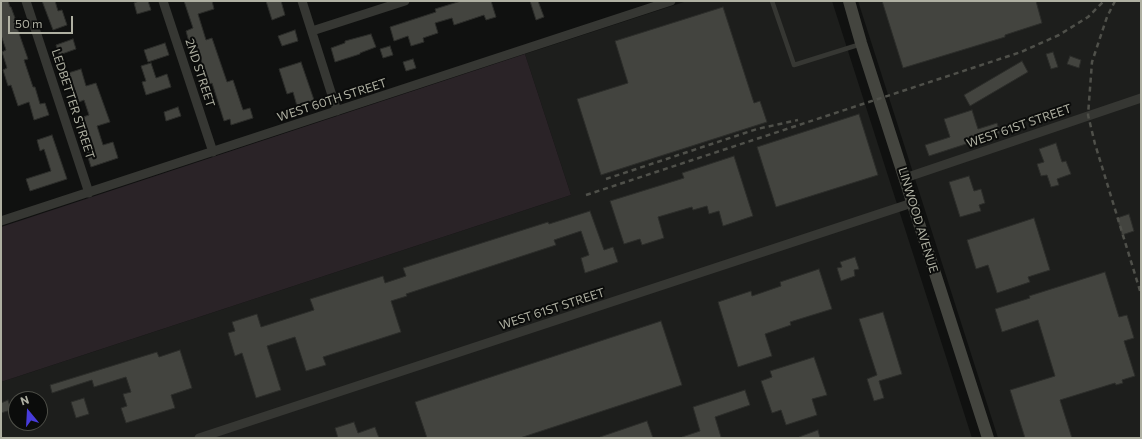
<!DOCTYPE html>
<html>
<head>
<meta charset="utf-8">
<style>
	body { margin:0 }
	#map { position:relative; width:1142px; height:439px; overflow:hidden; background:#101110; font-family:Commissioner,sans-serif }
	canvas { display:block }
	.frame { position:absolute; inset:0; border:2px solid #afb0a2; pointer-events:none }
	.north { position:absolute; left:8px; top:391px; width:40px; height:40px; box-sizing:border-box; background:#0b0c0b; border:1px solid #4d4e47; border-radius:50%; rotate:342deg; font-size:11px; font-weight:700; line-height:16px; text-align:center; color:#afb0a2 }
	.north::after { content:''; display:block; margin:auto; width:14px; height:18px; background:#483cdc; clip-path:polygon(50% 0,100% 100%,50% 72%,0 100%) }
	.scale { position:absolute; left:8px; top:16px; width:65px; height:18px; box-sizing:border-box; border:2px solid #afb0a2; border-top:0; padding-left:5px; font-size:12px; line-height:14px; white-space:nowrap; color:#afb0a2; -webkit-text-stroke:3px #0b0c0b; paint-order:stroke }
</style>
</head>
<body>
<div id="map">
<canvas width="1142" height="439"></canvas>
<div class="frame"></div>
<div class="north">N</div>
<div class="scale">50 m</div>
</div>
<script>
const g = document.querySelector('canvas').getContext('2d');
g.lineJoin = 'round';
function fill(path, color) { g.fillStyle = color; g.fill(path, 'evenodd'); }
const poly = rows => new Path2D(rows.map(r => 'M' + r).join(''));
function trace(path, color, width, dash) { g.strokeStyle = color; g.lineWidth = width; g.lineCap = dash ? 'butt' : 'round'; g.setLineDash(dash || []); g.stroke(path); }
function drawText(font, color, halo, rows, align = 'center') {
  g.font = font + ' Commissioner,sans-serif'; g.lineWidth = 4; g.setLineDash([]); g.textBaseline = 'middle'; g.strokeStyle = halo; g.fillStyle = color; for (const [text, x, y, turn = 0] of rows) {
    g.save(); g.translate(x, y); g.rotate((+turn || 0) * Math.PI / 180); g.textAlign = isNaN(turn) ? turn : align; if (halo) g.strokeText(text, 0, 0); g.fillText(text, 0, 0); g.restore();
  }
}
const built = poly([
	[687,1,832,1,972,438,1,438,1,382,571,195,525,54],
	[16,399,40,399,40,423,16,423],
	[858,1,1141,1,1141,438,998,438]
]);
const green = poly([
	[525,54,571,195,1,382,1,227]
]);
const building = poly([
	[1,1,8,1,10,7,11,7,15,18,14,19,28,59,24,60,33,87,35,87,40,104,45,103,49,115,34,120,29,102,18,106,11,85,8,86,3,70,7,68,2,52,6,50,1,35,1,1],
	[42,1,55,1,58,11,62,10,67,25,53,30,42,1],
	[139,1,148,1,151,10,137,14,134,3,139,1],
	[184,1,212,1,214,9,198,14,206,40,212,38,227,82,233,80,243,110,250,108,253,118,231,125,230,119,224,121,212,83,208,85,204,72,205,72,195,41,189,42,186,31,193,28,184,1],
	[266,1,281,1,285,15,272,20,266,1],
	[461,1,491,1,496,17,486,20,484,15,454,25,452,18,435,23,438,33,423,38,424,42,411,46,408,36,394,41,390,27,436,12,435,9,461,1],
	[530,1,538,1,544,17,536,20,530,1],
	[882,1,1036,1,1042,23,1005,35,1005,37,903,68,882,1],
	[723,7,754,103,760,101,767,122,601,175,577,99,628,83,615,41,723,7],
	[295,30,298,41,282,46,278,36,295,30],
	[371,34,376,47,360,53,360,54,335,62,331,48,345,43,345,41,371,34],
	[73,39,76,49,59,55,56,45,73,39],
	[165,43,169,55,148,62,144,50,165,43],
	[390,46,393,55,383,58,380,49,390,46],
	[1053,52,1058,67,1051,69,1046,54,1053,52],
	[1070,56,1081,60,1079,68,1067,64,1070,56],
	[413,59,416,68,406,71,403,62,413,59],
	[1022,61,1028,72,970,106,964,95,1022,61],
	[301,62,314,100,297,106,293,92,287,94,279,69,301,62],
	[151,63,156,78,167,74,171,87,146,95,142,82,146,81,141,66,151,63],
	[81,69,86,86,96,83,110,122,97,126,103,145,113,142,118,158,91,167,86,151,90,149,84,130,81,131,77,119,89,115,84,100,79,102,73,85,69,87,65,74,81,69],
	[178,107,181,116,166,121,164,112,178,107],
	[972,110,978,129,997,123,1000,133,929,156,925,145,950,137,944,119,972,110],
	[859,114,878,175,776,207,757,147,859,114],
	[52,135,67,179,30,191,26,179,51,171,44,149,40,151,37,140,52,135],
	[1056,143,1062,162,1066,161,1071,174,1057,179,1059,185,1051,187,1047,175,1041,176,1037,164,1044,162,1039,149,1056,143],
	[734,156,753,216,723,226,719,211,709,214,707,206,693,210,692,207,658,217,664,238,642,245,640,239,624,244,610,201,684,178,682,173,734,156],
	[969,176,974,191,981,189,985,203,979,205,981,211,960,217,949,182,969,176],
	[590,211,604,250,613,247,618,262,585,273,581,258,589,255,581,231,554,240,556,245,406,294,407,296,391,301,401,332,323,357,326,365,306,371,295,337,267,346,281,390,256,398,242,353,235,356,228,333,235,331,232,322,257,314,261,327,314,310,310,299,383,276,385,283,406,276,403,268,548,222,549,224,590,211],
	[1129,214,1134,231,1122,235,1117,218,1129,214],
	[1034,218,1050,270,1028,277,1030,282,997,293,988,265,976,269,967,240,1034,218],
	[855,257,859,269,854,270,855,276,841,281,837,268,842,267,840,262,855,257],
	[819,269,832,309,790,322,791,325,765,334,772,356,738,367,718,302,751,291,752,296,781,286,780,282,819,269],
	[1105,272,1119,317,1127,315,1134,338,1124,341,1135,376,1122,380,1123,383,1116,385,1115,383,1060,400,1072,438,1025,438,1010,390,1055,376,1038,320,1002,332,995,309,1030,298,1029,296,1105,272],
	[883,312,902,374,879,381,884,398,874,401,867,379,877,375,859,319,883,312],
	[661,321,682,385,520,438,427,438,415,402,661,321],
	[180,350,192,388,171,395,175,408,126,423,121,408,127,406,123,394,131,392,126,377,94,387,92,380,52,393,50,385,157,352,159,357,180,350],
	[814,357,827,395,812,399,817,415,786,425,781,410,772,413,761,381,772,377,770,371,814,357],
	[745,390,750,405,715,417,721,437,718,438,682,438,682,437,700,431,693,407,745,390],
	[84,398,89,414,76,418,71,402,84,398],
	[8,400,11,410,1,413,1,403,8,400],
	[647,421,653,438,601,438,600,437,647,421],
	[354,422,358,433,375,427,379,438,338,438,335,428,354,422],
	[818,430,820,438,799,438,799,437,818,430]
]);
const service = poly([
	[772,1,794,65,861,44]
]);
const minor = poly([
	[26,1,89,193],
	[163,1,213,152],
	[302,1,337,111],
	[312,31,405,1],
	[905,178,1141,98],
	[1,221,671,1],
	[199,438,912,203]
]);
const secondary = poly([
	[849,1,861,43,988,438]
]);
const rail = poly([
	[1115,1,1107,17,1092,62,1088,115,1095,144,1141,294],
	[606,179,757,129,798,120],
	[586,195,1021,52,1059,35,1088,17,1104,1]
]);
const streetNames = [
	["2ND STREET",200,73,72],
	["WEST 60TH STREET",332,100,-18],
	["LEDBETTER STREET",73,104,72],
	["WEST 61ST STREET",1019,126,-19],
	["LINWOOD AVENUE",918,220,73],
	["WEST 61ST STREET",552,309,-18]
];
fill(built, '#1d1e1c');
fill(green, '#2a2327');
fill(building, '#43443f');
trace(building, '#2c2d2a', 1);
trace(service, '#363733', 4.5);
trace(minor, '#363733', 9);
trace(secondary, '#44453f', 12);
trace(rail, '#4f504a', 2.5, [5, 4]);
drawText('12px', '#afb0a2', '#0b0c0b', streetNames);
</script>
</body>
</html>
